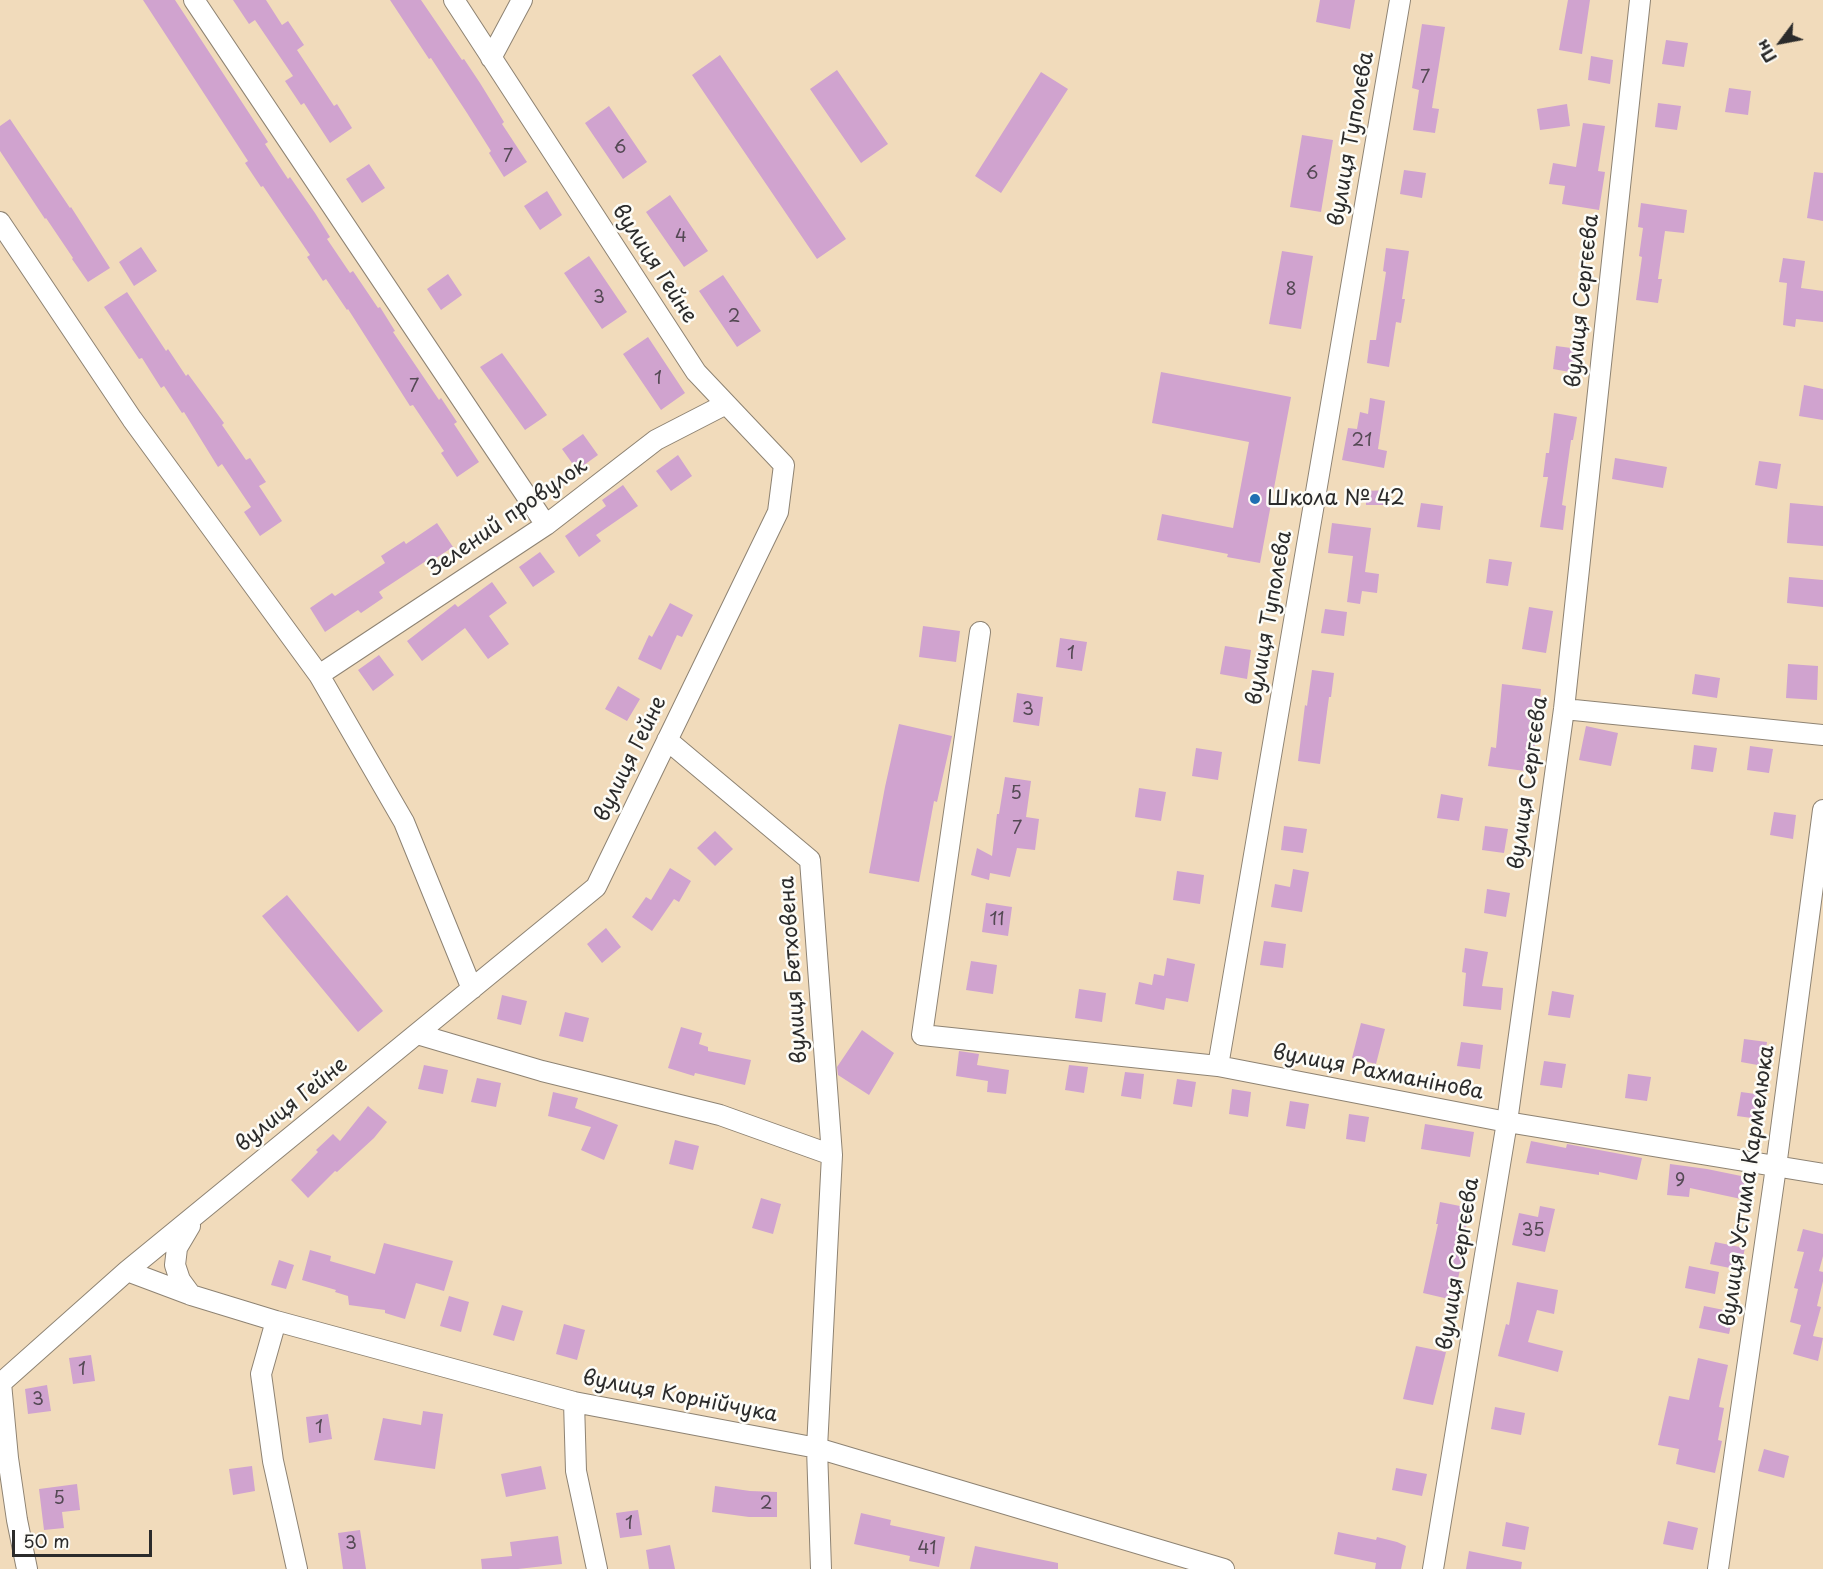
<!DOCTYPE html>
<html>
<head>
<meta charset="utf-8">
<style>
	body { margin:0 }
	#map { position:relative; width:1823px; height:1569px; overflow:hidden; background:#f1dbbb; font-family:"Playpen Sans",sans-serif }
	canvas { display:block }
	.north { position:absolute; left:1751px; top:12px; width:60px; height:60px; -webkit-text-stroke:4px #fdfcf7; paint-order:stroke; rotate:238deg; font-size:16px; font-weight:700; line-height:24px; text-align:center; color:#2b2b2b }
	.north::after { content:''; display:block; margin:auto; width:21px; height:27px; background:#2b2b2b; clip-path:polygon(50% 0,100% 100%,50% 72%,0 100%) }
	.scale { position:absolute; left:12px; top:1530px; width:140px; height:27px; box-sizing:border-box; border:3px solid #2b2b2b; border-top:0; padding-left:8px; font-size:18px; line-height:21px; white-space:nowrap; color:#2b2b2b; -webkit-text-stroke:4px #fdfcf7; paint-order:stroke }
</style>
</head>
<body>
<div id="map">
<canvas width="1823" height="1569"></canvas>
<div class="north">Пн</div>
<div class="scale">50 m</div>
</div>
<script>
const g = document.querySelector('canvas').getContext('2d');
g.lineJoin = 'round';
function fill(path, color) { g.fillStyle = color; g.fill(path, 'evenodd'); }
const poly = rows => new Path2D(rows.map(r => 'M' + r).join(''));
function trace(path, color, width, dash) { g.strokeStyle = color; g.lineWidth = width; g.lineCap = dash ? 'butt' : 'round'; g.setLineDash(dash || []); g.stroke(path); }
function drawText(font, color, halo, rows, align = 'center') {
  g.font = font + ' "Playpen Sans",sans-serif'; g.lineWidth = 5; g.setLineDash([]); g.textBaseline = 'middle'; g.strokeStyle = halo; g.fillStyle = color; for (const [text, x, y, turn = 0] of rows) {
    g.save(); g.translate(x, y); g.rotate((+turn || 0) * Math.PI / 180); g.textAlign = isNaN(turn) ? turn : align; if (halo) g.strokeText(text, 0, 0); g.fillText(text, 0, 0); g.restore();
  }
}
const building = poly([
	[143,0,175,0,268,142,265,144,288,179,290,177,315,213,330,237,327,239,350,273,353,271,378,308,380,307,395,331,393,332,439,400,441,398,457,422,454,424,479,462,457,477,441,453,444,451,413,405,410,406,348,309,347,310,326,279,323,281,307,257,310,255,263,186,261,187,245,163,248,161],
	[233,0,266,0,282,25,288,21,304,45,297,50,334,106,337,104,352,128,330,143,304,103,301,105,285,81,293,76,255,20,249,24],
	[390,0,421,0,462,60,464,59,480,83,504,122,502,124,527,162,504,177,489,153,491,151,467,113,431,58,429,59],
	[1320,0,1355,0,1350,29,1316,22],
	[1568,0,1590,0,1582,54,1559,50],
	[1422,24,1445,27,1432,108,1439,109,1435,133,1413,130,1419,90,1412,88],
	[1666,40,1688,43,1684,67,1662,64],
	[720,55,846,239,817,259,692,75],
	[1591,56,1613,60,1610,84,1588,80],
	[837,70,888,144,861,163,810,89],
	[1041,72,1068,89,1001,193,975,176],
	[1729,88,1751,91,1748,115,1725,112],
	[1658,103,1681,106,1677,130,1655,127],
	[1567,104,1570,126,1540,130,1537,109],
	[609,106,647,162,623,179,585,123],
	[10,119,70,208,71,207,110,268,88,282,72,259,73,258,46,218,45,219,0,151,0,126],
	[1583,123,1605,126,1598,171,1605,172,1599,210,1562,204,1565,186,1549,184,1553,163,1576,167],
	[1302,135,1333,140,1321,212,1290,207],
	[369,164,385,188,362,203,346,179],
	[1404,170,1426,173,1422,198,1400,194],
	[1814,172,1823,173,1823,221,1807,218],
	[547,191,562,215,540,230,524,206],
	[670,195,708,251,684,267,646,212],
	[1641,203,1687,210,1684,233,1665,231,1658,279,1662,279,1658,303,1636,300,1642,257,1639,256,1643,228,1638,227],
	[141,247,157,271,134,286,119,262],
	[1386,248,1409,251,1402,299,1405,299,1401,323,1396,322,1389,367,1367,363,1370,340,1376,340,1386,272,1383,271],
	[1282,251,1313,256,1301,329,1269,324],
	[589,256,627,312,602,329,564,273],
	[1783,258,1805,261,1801,288,1823,291,1823,322,1796,319,1795,327,1783,325,1787,283,1779,282],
	[448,274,462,295,441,310,427,289],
	[723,275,761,331,737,347,699,291],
	[127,292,166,351,168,349,186,376,188,374,224,423,222,425,246,460,250,458,266,482,259,486,282,521,260,536,244,512,251,507,222,464,218,467,184,412,182,413,164,386,161,388,142,358,139,359,104,307],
	[648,337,685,393,661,410,623,354],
	[1556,346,1579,349,1575,373,1553,369],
	[502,353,547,415,525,430,480,367],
	[1161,372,1291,397,1260,563,1227,557,1228,554,1157,540,1162,514,1233,528,1249,442,1152,423],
	[1804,385,1823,389,1823,420,1799,416],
	[1370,398,1385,401,1378,449,1387,451,1384,468,1342,460,1348,428,1357,429,1360,412,1368,414],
	[1554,413,1577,417,1573,440,1571,440,1562,505,1566,506,1563,530,1540,527,1548,477,1543,477,1546,453,1549,453],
	[583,434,598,455,577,470,562,449],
	[678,455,692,476,671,491,656,471],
	[1615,458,1667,467,1663,488,1612,479],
	[1759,461,1781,464,1777,489,1755,485],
	[623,485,638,506,596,535,601,541,579,557,565,536,606,506,602,500],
	[1387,490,1387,505,1366,505,1366,491],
	[1421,503,1443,506,1440,530,1417,527],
	[1790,503,1823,506,1823,546,1787,543],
	[437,523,453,547,430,562,429,559,379,592,383,598,361,613,358,610,325,632,310,608,332,593,335,596,385,563,381,556,404,541,406,544],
	[1332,523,1371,528,1365,572,1379,574,1377,593,1362,591,1360,604,1347,602,1353,556,1328,553],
	[540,552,555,572,533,587,519,567],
	[1489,559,1512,562,1508,586,1486,583],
	[1789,577,1823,580,1823,607,1787,603],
	[492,582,507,603,489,616,509,644,488,659,465,628,422,661,407,641,455,604,458,607],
	[670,603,693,615,682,637,677,635,661,670,638,659,649,635,652,637],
	[1529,607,1553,611,1546,653,1522,649],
	[1325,609,1347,612,1344,636,1321,633],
	[923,626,960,631,956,662,919,657],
	[1060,638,1087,642,1082,671,1056,667],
	[1225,646,1251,650,1247,679,1220,674],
	[379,655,394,675,373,691,358,670],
	[1788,664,1818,666,1817,700,1786,698],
	[1312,670,1334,673,1331,697,1329,697,1320,764,1298,761,1305,705,1307,706],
	[1695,674,1720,678,1717,698,1692,694],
	[1502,684,1541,689,1532,772,1488,766,1491,747,1496,748],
	[618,686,640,699,627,721,605,709],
	[1017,693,1043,697,1039,726,1013,722],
	[899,724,952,736,937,802,934,801,919,882,869,873,885,787],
	[1586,726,1618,733,1611,766,1579,760],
	[1694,745,1717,748,1713,772,1691,769],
	[1750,746,1773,749,1769,773,1747,770],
	[1196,748,1222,752,1218,780,1192,776],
	[1005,777,1031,781,1026,817,1039,819,1035,850,1017,848,1010,877,990,873,989,880,971,875,977,848,992,856,997,814,999,814],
	[1139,788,1166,792,1161,821,1135,817],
	[1441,794,1463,798,1459,821,1437,818],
	[1774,812,1796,815,1793,839,1770,835],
	[1284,826,1307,829,1303,853,1281,850],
	[1485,826,1508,829,1504,853,1482,850],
	[715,831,733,849,715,866,697,848],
	[670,868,691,881,679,902,674,899,652,931,632,917,646,897,651,900],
	[1293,869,1309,872,1302,912,1271,907,1275,884,1290,887],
	[1177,871,1204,875,1200,904,1173,900],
	[1487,889,1510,893,1506,917,1484,913],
	[287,895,383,1011,358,1032,262,916],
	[986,903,1012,907,1008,936,982,932],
	[606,928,621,947,602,963,587,944],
	[1264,941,1286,944,1283,968,1260,965],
	[1465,948,1488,952,1482,986,1503,988,1501,1010,1463,1006,1466,973,1462,972],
	[1167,958,1195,964,1188,1002,1166,998,1164,1010,1135,1004,1139,982,1152,985,1154,974,1164,976],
	[971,961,997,965,993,994,966,990],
	[1079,989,1106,993,1102,1022,1075,1018],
	[1552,991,1574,995,1570,1018,1548,1015],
	[502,995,527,1001,521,1025,497,1019],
	[565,1012,589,1018,583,1042,559,1036],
	[1361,1023,1385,1029,1376,1064,1352,1058],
	[681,1027,702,1033,699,1044,708,1047,708,1051,751,1060,745,1085,695,1073,694,1076,668,1068],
	[862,1030,894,1053,869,1095,838,1075,837,1067],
	[1744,1039,1767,1042,1763,1066,1741,1062],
	[1461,1042,1483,1045,1480,1069,1457,1066],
	[959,1051,979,1054,977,1065,1009,1070,1006,1094,987,1092,988,1081,956,1076],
	[1544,1061,1566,1064,1562,1088,1540,1085],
	[424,1065,448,1070,443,1094,418,1089],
	[1069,1065,1088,1067,1084,1093,1065,1090],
	[1125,1072,1144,1074,1141,1099,1121,1096],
	[1628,1074,1651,1077,1647,1101,1625,1098],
	[477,1078,501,1083,496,1107,471,1102],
	[1177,1079,1196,1082,1192,1107,1173,1104],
	[1232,1089,1251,1092,1248,1117,1229,1114],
	[553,1092,578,1098,575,1108,618,1125,604,1160,581,1150,591,1127,548,1116],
	[1741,1092,1763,1095,1759,1119,1737,1116],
	[1290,1101,1309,1104,1305,1129,1286,1126],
	[368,1106,387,1122,374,1138,337,1172,335,1171,308,1198,291,1180,318,1152,316,1150,333,1134,340,1141],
	[1349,1114,1369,1117,1365,1142,1346,1139],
	[1425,1124,1474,1132,1470,1157,1421,1149],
	[675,1140,699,1146,693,1170,669,1164],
	[1531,1141,1566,1148,1567,1144,1642,1158,1637,1180,1599,1172,1599,1175,1526,1163],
	[1670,1164,1707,1169,1746,1177,1741,1199,1690,1188,1689,1197,1667,1195],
	[761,1198,781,1204,773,1234,752,1228],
	[1440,1202,1470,1208,1463,1243,1466,1244,1453,1300,1423,1293,1438,1224,1436,1224],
	[1540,1206,1555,1209,1545,1252,1512,1245,1519,1213,1538,1217],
	[1803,1229,1823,1234,1823,1256,1819,1271,1823,1272,1823,1281,1817,1306,1821,1307,1813,1336,1823,1338,1818,1361,1793,1354,1801,1325,1790,1322,1798,1289,1794,1288,1804,1252,1797,1251],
	[1715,1242,1745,1248,1740,1270,1710,1264],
	[384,1243,453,1261,444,1291,416,1283,405,1319,385,1313,385,1310,349,1305,348,1296,335,1292,336,1290,302,1280,310,1250,331,1256,330,1261,375,1274],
	[279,1260,294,1265,286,1289,271,1285],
	[1689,1266,1719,1272,1715,1294,1685,1288],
	[1517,1282,1558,1290,1554,1314,1537,1310,1528,1342,1563,1351,1558,1372,1498,1356,1506,1324,1509,1325],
	[449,1296,469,1302,461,1332,440,1326],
	[502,1305,523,1311,514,1341,493,1335],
	[1704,1306,1734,1312,1729,1334,1699,1328],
	[564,1324,585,1330,577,1360,556,1354],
	[1416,1346,1446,1352,1433,1405,1403,1399],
	[91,1355,95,1381,73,1384,69,1358],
	[1698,1358,1728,1365,1719,1407,1724,1408,1718,1440,1722,1441,1715,1473,1676,1464,1679,1449,1658,1445,1669,1396,1689,1400],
	[47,1385,51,1411,28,1414,25,1389],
	[1495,1407,1525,1413,1521,1435,1491,1429],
	[423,1411,443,1414,435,1469,374,1460,383,1418,421,1425],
	[328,1414,332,1439,309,1443,306,1417],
	[1764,1449,1789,1456,1784,1478,1758,1471],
	[252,1466,255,1491,233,1495,229,1469],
	[541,1466,546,1489,506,1497,501,1474],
	[1396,1468,1427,1474,1422,1496,1392,1490],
	[77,1484,80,1510,62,1512,64,1528,44,1530,39,1489],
	[715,1486,750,1491,777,1492,777,1517,749,1517,712,1512],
	[638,1510,642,1535,620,1538,616,1513],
	[861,1513,891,1520,890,1525,945,1537,939,1567,909,1561,910,1556,854,1544],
	[1668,1521,1698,1528,1693,1550,1663,1544],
	[1506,1522,1529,1527,1525,1550,1502,1546],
	[360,1530,366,1569,343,1569,338,1533],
	[1338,1532,1376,1540,1377,1537,1397,1542,1406,1546,1401,1569,1375,1569,1376,1563,1334,1554],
	[558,1536,562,1564,518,1569,482,1569,481,1559,512,1556,510,1542],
	[670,1545,675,1569,649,1569,646,1550],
	[975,1546,1058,1563,1058,1569,970,1569],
	[1469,1551,1522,1562,1521,1569,1466,1569]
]);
const minor = poly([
	[194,0,546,525],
	[491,58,522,0],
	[0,222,132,419,319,675,404,822,472,989],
	[980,632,922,1035,1218,1066,1507,1122,1823,1174],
	[319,675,546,525,656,440,726,404],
	[1564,709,1823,735],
	[667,740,810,860,832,1155,817,1448,821,1569],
	[417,1034,542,1071,720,1115,832,1155],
	[1218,1066,1400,0],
	[190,1226,177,1248,175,1265,180,1280,191,1295],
	[127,1271,191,1295,276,1321,574,1402,817,1448,1224,1569],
	[276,1321,261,1374,273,1461,297,1569],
	[1,1383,8,1458,17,1520,27,1569],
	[0,1384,127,1271,596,887,778,512,784,465,696,372,454,0],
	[574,1402,576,1471,597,1569],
	[1433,1569,1507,1122,1564,709,1640,0],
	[1718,1569,1776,1167,1823,810]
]);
const markers = [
	[1255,499,6,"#1f6fb2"]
];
const numberNames = [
	["7",1425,78],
	["6",620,148],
	["7",508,157],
	["6",1312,174],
	["4",681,237],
	["8",1291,290],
	["3",599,298],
	["2",734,317],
	["1",658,379],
	["7",414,387],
	["21",1362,441],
	["1",1071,654],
	["3",1028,710],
	["5",1016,794],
	["7",1017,829],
	["11",997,920],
	["9",1680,1181],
	["35",1533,1231],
	["1",82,1370],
	["3",38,1400],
	["1",319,1428],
	["5",59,1499],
	["2",766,1504],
	["1",629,1524],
	["3",351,1544],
	["41",927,1549]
];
const streetNames = [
	["вулиця Туполєва",1352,139,-80],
	["вулиця Гейне",654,264,57],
	["вулиця Сергєєва",1583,301,-84],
	["Зелений провулок",508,518,-35],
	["вулиця Туполєва",1270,618,-80],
	["вулиця Гейне",631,759,-64],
	["вулиця Сергєєва",1529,783,-82],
	["вулиця Бетховена",794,970,-94],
	["вулиця Рахманінова",1378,1073,11],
	["вулиця Гейне",292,1105,-39],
	["вулиця Устима Кармелюка",1748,1186,-82],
	["вулиця Сергєєва",1459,1264,-81],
	["вулиця Корнійчука",680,1397,11]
];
const poiNames = [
	["Школа № 42",1267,499]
];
fill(building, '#d0a3cf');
trace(minor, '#8e8373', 22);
trace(minor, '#fff', 20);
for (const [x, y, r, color] of markers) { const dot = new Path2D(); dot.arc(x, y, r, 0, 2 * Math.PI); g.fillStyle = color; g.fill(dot); trace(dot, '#fdfcf7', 2); }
drawText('18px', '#544954', null, numberNames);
drawText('21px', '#2b2b2b', '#fdfcf7', streetNames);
drawText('21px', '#2b2b2b', '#fdfcf7', poiNames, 'left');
</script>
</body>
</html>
